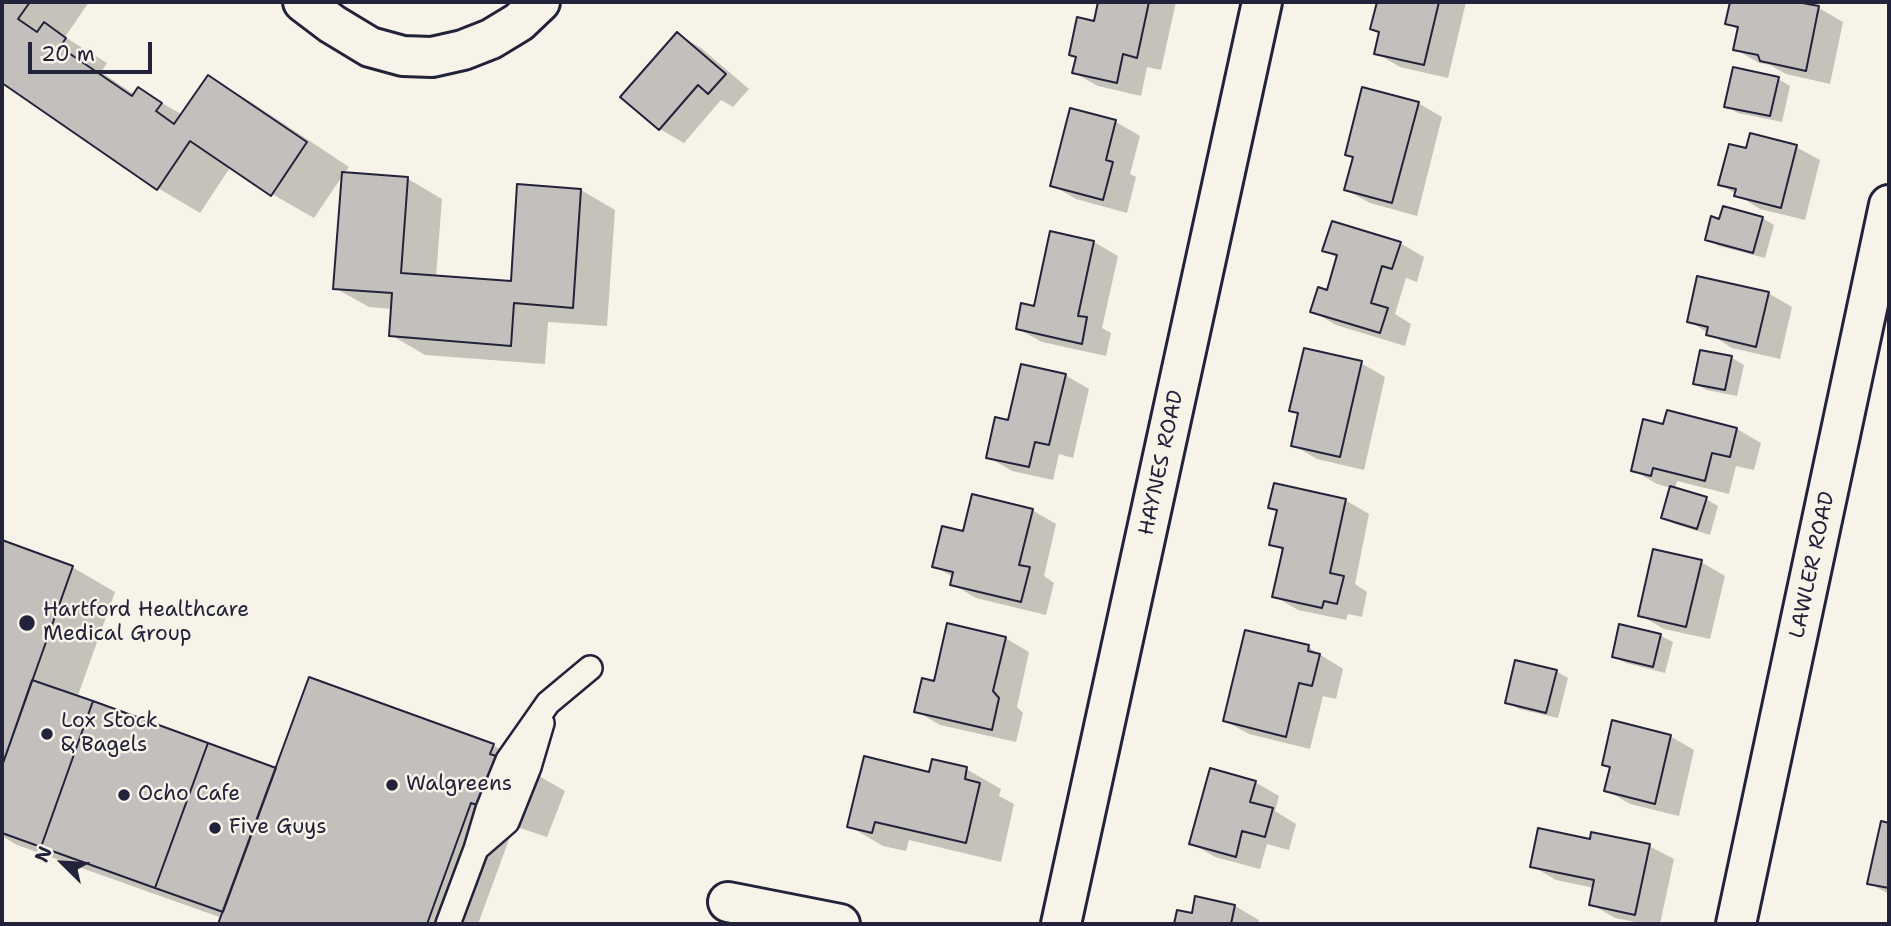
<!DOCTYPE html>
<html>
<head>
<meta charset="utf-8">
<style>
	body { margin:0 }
	#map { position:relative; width:1891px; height:926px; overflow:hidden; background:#f7f3e8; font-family:"Shantell Sans",sans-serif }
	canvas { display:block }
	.frame { position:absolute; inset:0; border:4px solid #22223b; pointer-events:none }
	.north { position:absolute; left:28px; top:828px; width:70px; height:70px; -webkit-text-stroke:5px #f7f3e8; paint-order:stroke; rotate:294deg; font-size:19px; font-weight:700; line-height:28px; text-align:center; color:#22223b }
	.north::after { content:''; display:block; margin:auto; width:24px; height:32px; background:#22223b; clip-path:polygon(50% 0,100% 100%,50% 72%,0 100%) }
	.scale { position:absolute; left:28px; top:42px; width:124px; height:32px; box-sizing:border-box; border:4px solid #22223b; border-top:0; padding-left:9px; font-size:21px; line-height:24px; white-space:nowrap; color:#22223b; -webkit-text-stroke:5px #f7f3e8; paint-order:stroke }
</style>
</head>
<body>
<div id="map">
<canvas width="1891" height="926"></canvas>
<div class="frame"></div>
<div class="north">N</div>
<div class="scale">20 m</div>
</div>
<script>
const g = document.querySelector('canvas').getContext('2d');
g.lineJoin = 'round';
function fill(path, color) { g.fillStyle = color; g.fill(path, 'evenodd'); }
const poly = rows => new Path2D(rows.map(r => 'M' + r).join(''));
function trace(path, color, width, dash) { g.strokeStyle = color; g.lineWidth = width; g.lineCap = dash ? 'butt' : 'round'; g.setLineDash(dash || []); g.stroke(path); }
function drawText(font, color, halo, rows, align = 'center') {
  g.font = font + ' "Shantell Sans",sans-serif'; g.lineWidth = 5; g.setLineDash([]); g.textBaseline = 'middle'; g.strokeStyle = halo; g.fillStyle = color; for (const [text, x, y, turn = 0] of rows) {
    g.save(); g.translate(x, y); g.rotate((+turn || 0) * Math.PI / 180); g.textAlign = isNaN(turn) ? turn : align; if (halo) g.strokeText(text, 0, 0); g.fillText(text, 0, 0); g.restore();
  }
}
const shadow = poly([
	[2,2,89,2,65,37,107,63,101,72,135,95,139,90,183,115,209,77,251,102,349,167,344,174,408,179,442,199,436,277,513,283,581,190,615,210,607,326,548,322,545,364,425,355,391,335,393,309,369,307,335,288,343,175,314,218,272,194,231,166,200,213,158,188,2,81],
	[1100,2,1176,2,1161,70,1147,67,1141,96,1098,86,1074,73,1077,58,1071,54,1096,23],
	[1379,2,1466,2,1448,78,1400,67,1376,53,1380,33,1372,29],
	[1732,2,1762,2,1773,4,1773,2,1789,2,1819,8,1843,22,1830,84,1786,74,1770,65,1759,63,1735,49,1739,30,1727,23],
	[677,34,701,48,749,89,733,107,721,100,684,143,660,129,623,97],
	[1778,79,1790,86,1782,122,1738,113,1726,106],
	[1418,103,1442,117,1417,216,1370,203,1346,190,1354,158,1347,154],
	[1072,110,1116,122,1140,136,1130,174,1136,177,1127,213,1076,199,1052,185],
	[1796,147,1820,160,1805,220,1760,209,1720,184],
	[1762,218,1774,225,1765,258,1719,246,1707,239,1721,221],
	[1094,242,1118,256,1102,328,1111,333,1106,356,1042,342,1018,329],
	[1400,243,1424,257,1417,282,1406,278,1395,314,1411,324,1405,346,1336,325,1312,311,1328,292,1338,258,1324,250],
	[1768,293,1792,307,1780,359,1732,348,1689,321],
	[1702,352,1732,358,1744,365,1737,396,1707,390,1695,384],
	[1361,363,1385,377,1364,470,1317,459,1293,445,1299,415,1291,410],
	[1065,375,1089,389,1073,458,1059,454,1053,480,1012,471,988,457,1010,422],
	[1668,412,1737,429,1761,443,1754,470,1736,466,1729,494,1677,481,1675,490,1706,499,1718,506,1710,535,1675,524,1663,518,1671,488,1657,484,1633,470,1665,426],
	[1345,500,1369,514,1355,584,1367,592,1362,617,1348,614,1346,620,1298,610,1274,596,1284,551,1271,544,1278,512,1270,507],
	[1032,510,1056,524,1044,576,1054,583,1046,615,976,598,952,584,953,577,934,566,964,533],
	[2,542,72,567,115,592,77,698,277,770,493,745,536,770,534,773,565,791,547,837,514,826,478,924,220,924,222,918,17,845,2,836],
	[1701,562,1725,576,1710,639,1664,629,1640,615],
	[1620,626,1661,636,1673,642,1665,673,1626,663,1614,657],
	[1005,638,1029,652,1017,707,1023,713,1016,742,940,725,916,711,935,683],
	[1308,647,1343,669,1336,699,1323,696,1310,749,1249,734,1225,721],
	[1556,671,1568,678,1558,718,1519,709,1507,702],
	[1670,736,1694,750,1679,816,1630,804,1606,790,1611,768,1604,764],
	[966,769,1001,789,999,796,1014,804,1001,862,909,840,906,851,883,846,849,826,930,774],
	[1255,782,1279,796,1275,811,1296,824,1289,850,1267,844,1260,869,1215,857,1191,843],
	[1882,824,1889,825,1889,894,1869,883],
	[1591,841,1649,846,1674,859,1660,924,1645,924,1615,918,1591,904,1594,888,1556,880,1532,866],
	[1235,906,1259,920,1258,924,1176,924,1179,912,1193,915]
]);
const building = poly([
	[2,2,30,2,18,19,37,32,44,22,66,38,60,47,132,96,138,87,162,103,156,111,174,124,208,75,307,142,271,196,190,141,157,190,2,83,2,2],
	[1098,2,1149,2,1137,58,1123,54,1117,83,1072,73,1076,57,1069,55,1077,17,1094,21,1098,2],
	[1377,2,1439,2,1424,65,1374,54,1379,32,1370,29,1377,2],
	[1730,2,1797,2,1819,6,1806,71,1760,61,1758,55,1733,50,1738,27,1725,24,1730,2],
	[677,32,726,74,708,94,698,85,659,130,620,97,677,32],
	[1733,67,1779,77,1770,116,1724,107,1733,67],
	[1362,87,1419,102,1392,203,1344,190,1353,157,1345,155,1362,87],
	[1070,108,1116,120,1106,160,1113,162,1103,200,1050,186,1070,108],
	[1750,133,1797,145,1781,208,1734,196,1736,189,1718,185,1729,144,1746,148,1750,133],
	[342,172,408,177,401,273,511,281,517,184,581,189,573,308,514,303,511,346,389,336,392,293,333,289,342,172],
	[1723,206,1763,217,1753,253,1705,240,1711,216,1719,219,1723,206],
	[1332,221,1401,242,1392,269,1382,266,1371,303,1388,308,1380,333,1310,312,1318,287,1327,290,1337,255,1322,251,1332,221],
	[1050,231,1094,241,1078,316,1087,317,1082,344,1016,329,1021,303,1034,306,1050,231],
	[1697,276,1769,292,1756,347,1706,335,1708,327,1687,322,1697,276],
	[1304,348,1362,361,1340,457,1291,446,1298,413,1289,411,1304,348],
	[1700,350,1732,356,1725,390,1693,384,1700,350],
	[1021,364,1066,374,1049,445,1035,442,1029,467,986,458,995,417,1008,420,1021,364],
	[1667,410,1737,428,1730,457,1712,453,1705,481,1653,468,1651,476,1631,471,1643,419,1663,424,1667,410],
	[1274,483,1346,499,1330,573,1344,576,1337,604,1324,601,1322,608,1272,597,1283,548,1269,545,1277,510,1268,508,1274,483],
	[1670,486,1707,497,1697,529,1661,518,1670,486],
	[972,494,1033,509,1019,565,1030,567,1021,602,950,585,953,572,932,567,942,526,963,531,972,494],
	[2,540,73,566,2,766,2,540],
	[1653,549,1702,560,1686,627,1638,616,1653,549],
	[947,623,1006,637,993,691,999,698,992,730,914,712,922,678,934,681,947,623],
	[1619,624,1661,634,1653,667,1612,657,1619,624],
	[1245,630,1309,645,1308,651,1320,654,1312,686,1299,683,1286,737,1223,721,1245,630],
	[1515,660,1557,670,1546,713,1505,703,1515,660],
	[309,677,494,744,490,754,523,765,505,814,471,803,427,924,218,924,309,677],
	[32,680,93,701,41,847,2,833,2,766,32,680],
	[93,701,208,743,155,888,41,847,93,701],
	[1612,720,1671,735,1655,804,1604,791,1610,767,1602,765,1612,720],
	[208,743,276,768,223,912,155,888,208,743],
	[864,756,929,772,932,759,967,767,965,779,980,783,966,843,875,822,872,833,847,827,864,756],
	[1210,768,1256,781,1250,802,1273,808,1265,837,1242,831,1236,857,1189,844,1210,768],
	[1881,821,1889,823,1889,888,1867,884,1881,821],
	[1538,828,1590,839,1591,832,1650,844,1635,915,1589,905,1594,880,1530,867,1538,828],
	[1195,896,1235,905,1231,924,1174,924,1177,910,1192,913,1195,896]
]);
const lane = poly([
	[477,848,507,822,529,767,542,723],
	[448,924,476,849,488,809,508,760,548,703,590,668]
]);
const street = poly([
	[303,2,332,24,370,47,403,56,432,57,463,50,491,39,519,22,540,2],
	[728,902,840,924],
	[1061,924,1262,2],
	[1736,924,1889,205]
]);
const markers = [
	[27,623,9,"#22223b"],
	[47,734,7,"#22223b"],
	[392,785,7,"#22223b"],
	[124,795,7,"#22223b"],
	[215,828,7,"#22223b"]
];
const streetNames = [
	["HAYNES ROAD",1162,463,-78],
	["LAWLER ROAD",1813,565,-78]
];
const poiNames = [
	["Hartford Healthcare",43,611],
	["Medical Group",43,635],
	["Lox Stock",61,722],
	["& Bagels",61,746],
	["Walgreens",406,785],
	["Ocho Cafe",138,795],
	["Five Guys",229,828]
];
fill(shadow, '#0003');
fill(building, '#c2bfbd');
trace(building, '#22223b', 2);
trace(lane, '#22223b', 28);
trace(street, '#22223b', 44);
trace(lane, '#f7f3e8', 23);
trace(street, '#f7f3e8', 38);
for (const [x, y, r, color] of markers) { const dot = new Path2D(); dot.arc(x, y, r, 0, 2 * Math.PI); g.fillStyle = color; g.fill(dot); trace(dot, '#f7f3e8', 2.5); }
drawText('21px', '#22223b', '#f7f3e8', streetNames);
drawText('21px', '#22223b', '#f7f3e8', poiNames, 'left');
</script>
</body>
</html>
